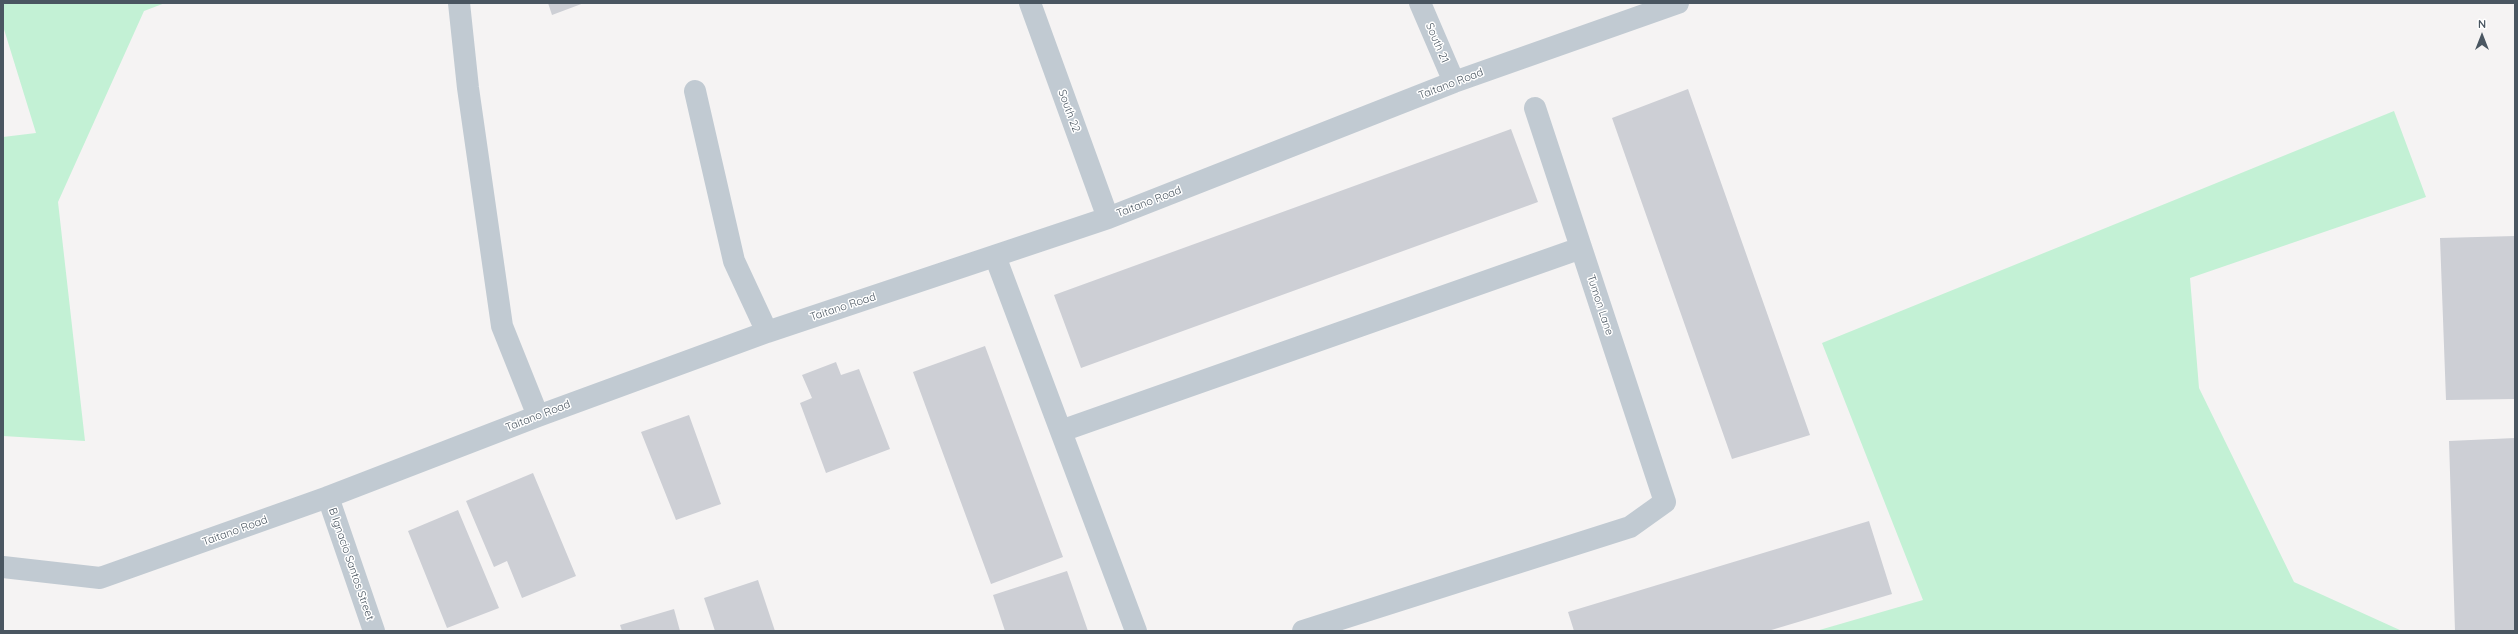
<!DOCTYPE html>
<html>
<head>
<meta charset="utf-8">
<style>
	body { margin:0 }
	#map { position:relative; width:2518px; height:634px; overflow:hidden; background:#f5f3f3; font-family:Quicksand,sans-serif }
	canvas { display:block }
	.frame { position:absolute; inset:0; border:4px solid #4a5661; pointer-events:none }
	.north { position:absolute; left:2462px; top:16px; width:40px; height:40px; -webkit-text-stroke:3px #fff; paint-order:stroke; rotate:0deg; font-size:11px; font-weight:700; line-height:16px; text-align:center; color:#4a5661 }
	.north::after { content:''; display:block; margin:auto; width:14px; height:18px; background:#4a5661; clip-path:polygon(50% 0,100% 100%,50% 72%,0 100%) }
</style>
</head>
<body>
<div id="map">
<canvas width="2518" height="634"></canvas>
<div class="frame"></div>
<div class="north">N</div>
</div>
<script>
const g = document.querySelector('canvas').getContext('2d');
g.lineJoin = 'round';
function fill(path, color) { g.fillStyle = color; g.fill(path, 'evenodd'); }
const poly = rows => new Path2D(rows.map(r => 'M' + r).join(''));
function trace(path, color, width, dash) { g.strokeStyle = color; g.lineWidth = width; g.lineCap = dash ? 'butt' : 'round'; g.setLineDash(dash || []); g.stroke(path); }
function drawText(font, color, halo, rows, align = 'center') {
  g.font = font + ' Quicksand,sans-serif'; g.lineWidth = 3; g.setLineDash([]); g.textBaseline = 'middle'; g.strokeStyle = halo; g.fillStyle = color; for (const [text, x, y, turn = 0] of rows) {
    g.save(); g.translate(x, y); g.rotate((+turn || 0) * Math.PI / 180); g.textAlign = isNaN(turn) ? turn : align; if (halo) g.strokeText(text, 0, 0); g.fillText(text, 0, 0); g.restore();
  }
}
const green = poly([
	[3,3,165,3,144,11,58,202,85,441,3,436,3,137,36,133,3,26],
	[2394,111,2426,197,2190,278,2199,388,2294,582,2402,631,1816,631,1923,600,1822,343]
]);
const building = poly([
	[548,3,584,3,552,15],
	[1688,89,1810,435,1732,459,1612,118],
	[1511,129,1538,202,1081,368,1054,295],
	[2515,236,2515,399,2446,400,2440,238],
	[985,346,1063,557,991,584,913,372],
	[836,362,841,375,859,369,890,449,826,473,800,403,812,398,802,375],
	[689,415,721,504,676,520,641,432],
	[2515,438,2515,631,2455,631,2449,441],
	[533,473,576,576,522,598,507,561,494,567,466,501],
	[458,510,499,608,447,628,408,531],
	[1869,521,1892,594,1768,631,1574,631,1568,612],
	[1067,571,1088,631,1005,631,993,595],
	[758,580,775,631,715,631,704,598],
	[674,609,680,631,622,631,620,625]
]);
const minor = poly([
	[459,3,468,88,502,326,538,416],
	[1030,3,1108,218],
	[1420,3,1454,82],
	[695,91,734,261,767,332],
	[995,256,1136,631],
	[1061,431,1581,248],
	[328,497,374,631],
	[3,567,100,578,328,497,538,416,767,332,1108,218,1454,82,1678,3],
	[1303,631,1630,527,1665,502,1535,108]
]);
const streetNames = [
	["South 21",1437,43,67],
	["Taitano Road",1451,84,-21],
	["South 22",1069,111,70],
	["Taitano Road",1149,202,-21],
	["Tumon Lane",1600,305,72],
	["Taitano Road",843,307,-18],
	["Taitano Road",538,416,-21],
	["Taitano Road",235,531,-20],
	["B Ignacio Santos Street",351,564,71]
];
fill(green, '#c3f1d5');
fill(building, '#cdcfd5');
trace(minor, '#c1cad2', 22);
drawText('11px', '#4a5661', '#fff', streetNames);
</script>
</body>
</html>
